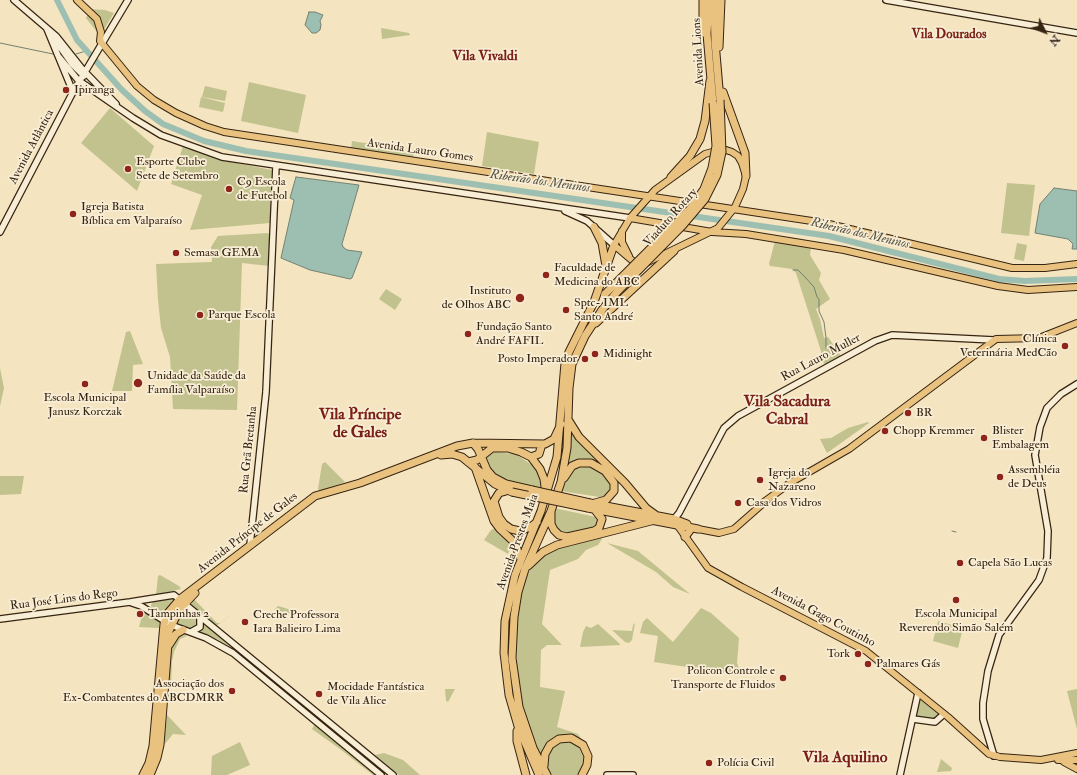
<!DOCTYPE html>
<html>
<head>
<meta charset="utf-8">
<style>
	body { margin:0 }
	#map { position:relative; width:1077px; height:775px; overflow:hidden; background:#f4e4bf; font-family:"IM FELL Double Pica",serif }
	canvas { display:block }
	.north { position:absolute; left:1025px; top:12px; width:40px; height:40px; -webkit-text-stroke:3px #f8edd5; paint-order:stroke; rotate:132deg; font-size:11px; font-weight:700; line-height:16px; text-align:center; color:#362412 }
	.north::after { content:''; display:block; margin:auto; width:14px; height:18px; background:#362412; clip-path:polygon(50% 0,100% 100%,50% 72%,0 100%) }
</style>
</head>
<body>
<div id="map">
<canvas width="1077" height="775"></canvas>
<div class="north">N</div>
</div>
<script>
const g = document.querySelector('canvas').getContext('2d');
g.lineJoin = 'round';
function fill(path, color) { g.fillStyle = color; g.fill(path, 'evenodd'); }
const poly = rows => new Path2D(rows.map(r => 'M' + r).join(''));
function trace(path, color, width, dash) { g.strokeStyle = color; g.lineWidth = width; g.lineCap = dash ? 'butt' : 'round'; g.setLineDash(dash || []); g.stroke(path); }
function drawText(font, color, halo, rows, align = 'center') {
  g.font = font + ' "IM FELL Double Pica",serif'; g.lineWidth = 3.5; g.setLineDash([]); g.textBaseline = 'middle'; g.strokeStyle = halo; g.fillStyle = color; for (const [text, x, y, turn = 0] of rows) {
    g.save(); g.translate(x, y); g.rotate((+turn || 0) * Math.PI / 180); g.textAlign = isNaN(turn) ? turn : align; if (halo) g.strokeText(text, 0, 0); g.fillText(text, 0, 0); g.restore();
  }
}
const green = poly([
	[90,9,105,10,114,13,100,36,86,18],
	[381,28,409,33,410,35,382,39],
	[249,82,306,95,298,133,241,121],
	[205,86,227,91,225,101,202,97],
	[201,97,225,103,223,112,199,107],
	[110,108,154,146,137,191,81,143],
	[487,132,539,142,534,174,482,166],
	[352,141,414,151,413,159,351,149],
	[183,146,216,159,272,170,270,223,190,230,202,195,171,184],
	[1007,183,1035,185,1029,236,1001,233],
	[268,233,270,236,269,266,242,263,237,410,173,409,170,357,161,328,158,300,156,264,212,262,211,247,218,236],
	[775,241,811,248,810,255,821,273,819,280,830,299,816,309,820,319,824,338,828,337,841,356,828,364,825,364,823,362,821,351,796,273,792,269,770,266,769,264],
	[1017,243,1027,245,1024,261,1014,259],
	[386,289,402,299,395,310,379,299],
	[130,331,143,364,133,365,132,391,112,391,126,332],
	[0,368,4,388,0,406],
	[868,422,869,423,827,453,820,439,831,438,848,428],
	[571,432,600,461,599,463,590,460,574,462,567,466],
	[492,452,516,454,536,468,541,479,541,490,501,481,494,475,486,461,486,456],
	[325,462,345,482,320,492,318,489,322,464],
	[576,466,592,466,609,478,612,486,606,498,561,491,565,479],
	[0,476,24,476,21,494,0,495],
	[554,508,596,517,599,521,594,529,568,535,560,533,553,525],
	[495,528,512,544,508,554,484,540,491,530],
	[600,536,602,539,598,545,586,550,578,559,550,570,542,624,562,645,547,645,541,650,540,687,565,691,557,727,578,734,582,740,573,735,559,736,542,761,525,717,517,672,515,619,522,586,527,574,542,555,557,548],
	[607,543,638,551,690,594,673,587,656,572],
	[160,575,179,586,181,589,156,595,158,576],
	[192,597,217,623,220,623,242,608,216,626,192,605,191,601],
	[174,598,162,617,152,611,151,605,154,600],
	[278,606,298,612,299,615,274,610],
	[186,608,197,617,199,621,197,626,192,629,175,624,179,614],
	[701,608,711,613,739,638,737,663,741,674,740,675,654,662,658,636,640,633,643,622,647,618,673,642],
	[143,612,159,622,159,628,139,627],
	[938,621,963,628,958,648,933,641],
	[635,623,632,640,629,643,625,642,612,630,632,631,633,625],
	[205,624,212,630,237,650,217,639,200,632],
	[598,624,620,644,620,645,580,647,583,632,586,626,591,628],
	[185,635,187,636,180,639,174,652,172,661,171,688,167,688,172,646,177,638],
	[445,689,455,689,448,702,446,701],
	[1077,689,1077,729,1067,691],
	[921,700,940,714,935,720,917,718,915,716,919,702],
	[167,715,186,735,173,734,164,745],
	[315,724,378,775,373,775,340,749,312,729],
	[568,741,580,746,584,751,585,764,579,775,551,775,547,766,548,753,556,743],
	[240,742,250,765,227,775,211,775,212,756],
	[384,753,403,760,420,775,399,775,375,755],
	[941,759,952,768,951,771,937,772]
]);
const water = poly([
	[309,12,315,12,323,15,320,21,321,25,320,30,316,33,312,33,305,25,309,12],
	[296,177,359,185,342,244,343,247,347,250,362,252,352,278,350,279,310,270,281,258,294,200,290,198,296,177],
	[1054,188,1077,191,1077,249,1072,249,1073,244,1068,239,1035,233,1040,204,1054,188]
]);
const stream = poly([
	[0,43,53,54],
	[76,54,86,51],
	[793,270,798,270,804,276,814,287,817,297,819,299,819,311,824,322,826,338,826,348],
	[952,531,956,532]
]);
const river = poly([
	[57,0,77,40,122,90,145,111,163,124,204,141,246,151,829,236,999,279,1025,281,1077,279]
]);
const secondary = poly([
	[14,0,56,36,83,70,116,104],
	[886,0,1077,33],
	[47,29,73,92],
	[55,40,72,64,84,76],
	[59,57,78,80,133,118,161,135,222,157,630,218],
	[565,211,587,221,614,245],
	[0,232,73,92,128,0],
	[674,519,679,513,724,428,738,416,875,341,892,335,994,340],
	[250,545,266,392,276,166],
	[132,603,141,606,171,625,206,638,233,653,381,775],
	[0,619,130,602,174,595,393,775],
	[191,632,200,627,200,616],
	[913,719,935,722,944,714],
	[994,756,983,719,983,703,988,671,999,635,1039,580,1047,558,1048,531,1035,455,1040,427,1047,408,1061,394,1077,384],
	[607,775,633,775],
	[900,775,918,693]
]);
const primary = poly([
	[77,0,97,19,101,32,100,41,137,86,154,100,176,113,205,126,224,132,825,223,1012,268,1045,268,1077,264],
	[723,149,732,152,738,156,742,163,746,176,743,189,735,207,718,228,646,263,634,262,614,245,630,218,655,190,705,154,723,149],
	[630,218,712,232,746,234,844,250,998,286,1028,290,1077,287],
	[622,231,622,242,629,256],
	[764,502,790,483,849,449,996,339,1039,338,1077,323],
	[675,522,708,568,742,587,866,651,948,717,989,754,1000,757,1041,760,1077,753],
	[698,529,719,533,734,529,767,500],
	[1058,760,1077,760],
	[1064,762,1077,769]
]);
const highway = poly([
	[703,0,703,33],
	[709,0,707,34,713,103],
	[714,0,715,42,720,100],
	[719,47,721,0],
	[723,92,745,153,746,176],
	[671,177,690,156,700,139,705,121,710,81],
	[594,227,602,243,606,266],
	[596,323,674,251],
	[569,421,579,437,625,483,646,508,657,516],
	[473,443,478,449,487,470,493,477,506,484,532,490],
	[441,455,452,454,462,457,495,484,512,492],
	[531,457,539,454,542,444],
	[468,462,477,460,492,448,508,448,521,452,531,457,540,469,544,479,546,495],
	[475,467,494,521,500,529,514,542,521,559],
	[564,478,572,466,579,463,591,463,605,471,614,483,614,491,606,500,595,503],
	[506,491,499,493,494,501,499,517,504,524,511,529,520,531,532,526,537,522],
	[590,503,674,519,687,524],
	[588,508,698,529],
	[551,513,551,524,554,530,559,535,567,537,594,531,599,528,602,519,595,510],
	[685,537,691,529],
	[528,566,543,552,557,545,651,521],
	[169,645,176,634,183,630],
	[517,731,517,741,526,775],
	[544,766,545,754,550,745,559,739,571,738,583,745,588,756,587,765,582,775],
	[143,775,149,763,153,746,164,624,168,613,180,599,315,496,360,483,457,446,473,443,545,444,554,439,561,424],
	[150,775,157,758,160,745,169,631,179,610,195,593],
	[539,775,518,726,509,695,504,653,505,621,515,575,541,511,557,457,565,363,569,352,594,302,614,245],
	[547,775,533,748,519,707,512,658,514,617,518,592,525,569,551,511,561,482,567,448,569,388,572,364,585,336,602,310]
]);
const highwayBridge = poly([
	[605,294,690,209,704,189,712,168,716,146,713,103],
	[602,310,617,292,683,225,705,199,717,175,722,152,720,100],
	[532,490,590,503],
	[512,492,588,508]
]);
const markers = [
	[66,90,4,"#8f2418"],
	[128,169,4,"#8f2418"],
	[229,189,4,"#8f2418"],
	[73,214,4,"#8f2418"],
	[176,253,4,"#8f2418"],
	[546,275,4,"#8f2418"],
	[520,298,5,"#8f2418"],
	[566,310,4,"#8f2418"],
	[200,315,4,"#8f2418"],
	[468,334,4,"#8f2418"],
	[1065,346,4,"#8f2418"],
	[595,354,4,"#8f2418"],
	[585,359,4,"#8f2418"],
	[138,383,5,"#8f2418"],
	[85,384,4,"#8f2418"],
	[908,413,4,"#8f2418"],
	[885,431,4,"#8f2418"],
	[984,438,4,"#8f2418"],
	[1000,477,4,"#8f2418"],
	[760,480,4,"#8f2418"],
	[738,503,4,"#8f2418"],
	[960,563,4,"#8f2418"],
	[956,600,4,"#8f2418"],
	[140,614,4,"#8f2418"],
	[245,622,4,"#8f2418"],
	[858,654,4,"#8f2418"],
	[868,664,4,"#8f2418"],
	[783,678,4,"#8f2418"],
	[232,691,4,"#8f2418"],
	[319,694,4,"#8f2418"],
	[709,763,4,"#8f2418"]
];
const streetNames = [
	["Avenida Lions",699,52,-93],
	["Avenida Atlântica",32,147,-62],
	["Avenida Lauro Gomes",420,151,8],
	["Viaduto Rotary",671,218,-48],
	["Rua Lauro Muller",821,358,-28],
	["Rua Grã Bretanha",249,450,-84],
	["Avenida Príncipe de Gales",248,533,-38],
	["Avenida Prestes Maia",518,542,-70],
	["Rua José Lins do Rego",64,600,-7],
	["Avenida Gago Coutinho",823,617,28]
];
const poiNames = [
	["Ipiranga",74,90],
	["Esporte Clube",136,162],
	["Sete de Setembro",136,176],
	["C9 Escola",237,182],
	["de Futebol",237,196],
	["Igreja Batista",81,207],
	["Bíblica em Valparaíso",81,221],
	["Semasa GEMA",184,253],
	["Faculdade de",554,268],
	["Medicina do ABC",554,282],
	["Instituto",511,291,"right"],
	["de Olhos ABC",511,305,"right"],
	["Sptc- IML",574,303],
	["Santo André",574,317],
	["Parque Escola",208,315],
	["Fundação Santo",476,327],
	["André FAFIL",476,341],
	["Clínica",1057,339,"right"],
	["Veterinária MedCão",1057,353,"right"],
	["Midinight",603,354],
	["Posto Imperador",577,359,"right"],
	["Unidade da Saúde da",147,376],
	["Família Valparaíso",147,390],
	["Escola Municipal",85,398,"center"],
	["Janusz Korczak",85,412,"center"],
	["BR",916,413],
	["Chopp Kremmer",893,431],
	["Blister",992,431],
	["Embalagem",992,445],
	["Assembléia",1008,470],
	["de Deus",1008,484],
	["Igreja do",768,473],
	["Nazareno",768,487],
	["Casa dos Vidros",746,503],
	["Capela São Lucas",968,563],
	["Tampinhas 2",148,614],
	["Escola Municipal",956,614,"center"],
	["Reverendo Simão Salém",956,628,"center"],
	["Creche Professora",253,615],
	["Iara Balieiro Lima",253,629],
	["Tork",850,654,"right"],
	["Palmares Gás",876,664],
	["Policon Controle e",775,671,"right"],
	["Transporte de Fluidos",775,685,"right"],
	["Associação dos",224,684,"right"],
	["Ex-Combatentes do ABCDMRR",224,698,"right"],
	["Mocidade Fantástica",327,687],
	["de Vila Alice",327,701],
	["Polícia Civil",717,763]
];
const neighbourhoodNames = [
	["Vila Dourados",949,35]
];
const waterNames = [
	["Ribeirão dos Meninos",540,182,8],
	["Ribeirão dos Meninos",860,234,13]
];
const quarterNames = [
	["Vila Vivaldi",485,57]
];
const districtNames = [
	["Vila Sacadura",787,403],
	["Cabral",787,421],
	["Vila Príncipe",360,416],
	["de Gales",360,434],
	["Vila Aquilino",845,759]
];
fill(green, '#c1c28e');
fill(water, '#9cbfb2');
trace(water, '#738172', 1);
trace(stream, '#738172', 1);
trace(river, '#9cbfb2', 6);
trace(secondary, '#362412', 8);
trace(primary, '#362412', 8);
trace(highway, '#362412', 9);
trace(secondary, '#f8edd5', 5.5);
trace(primary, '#eac280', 6);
trace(highway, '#eac280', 7);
trace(highwayBridge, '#362412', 9, []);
trace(highwayBridge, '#eac280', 7);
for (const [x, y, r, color] of markers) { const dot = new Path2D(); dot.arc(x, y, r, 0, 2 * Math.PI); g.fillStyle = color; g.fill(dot); trace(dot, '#f8edd5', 1.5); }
drawText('12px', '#362412', '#f8edd5', streetNames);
drawText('12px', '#362412', '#f8edd5', poiNames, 'left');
drawText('bold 13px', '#7a1f14', '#f8edd5', neighbourhoodNames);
drawText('italic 13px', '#555242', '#f8edd5', waterNames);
drawText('bold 14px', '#7a1f14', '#f8edd5', quarterNames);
drawText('bold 16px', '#7a1f14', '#f8edd5', districtNames);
</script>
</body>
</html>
